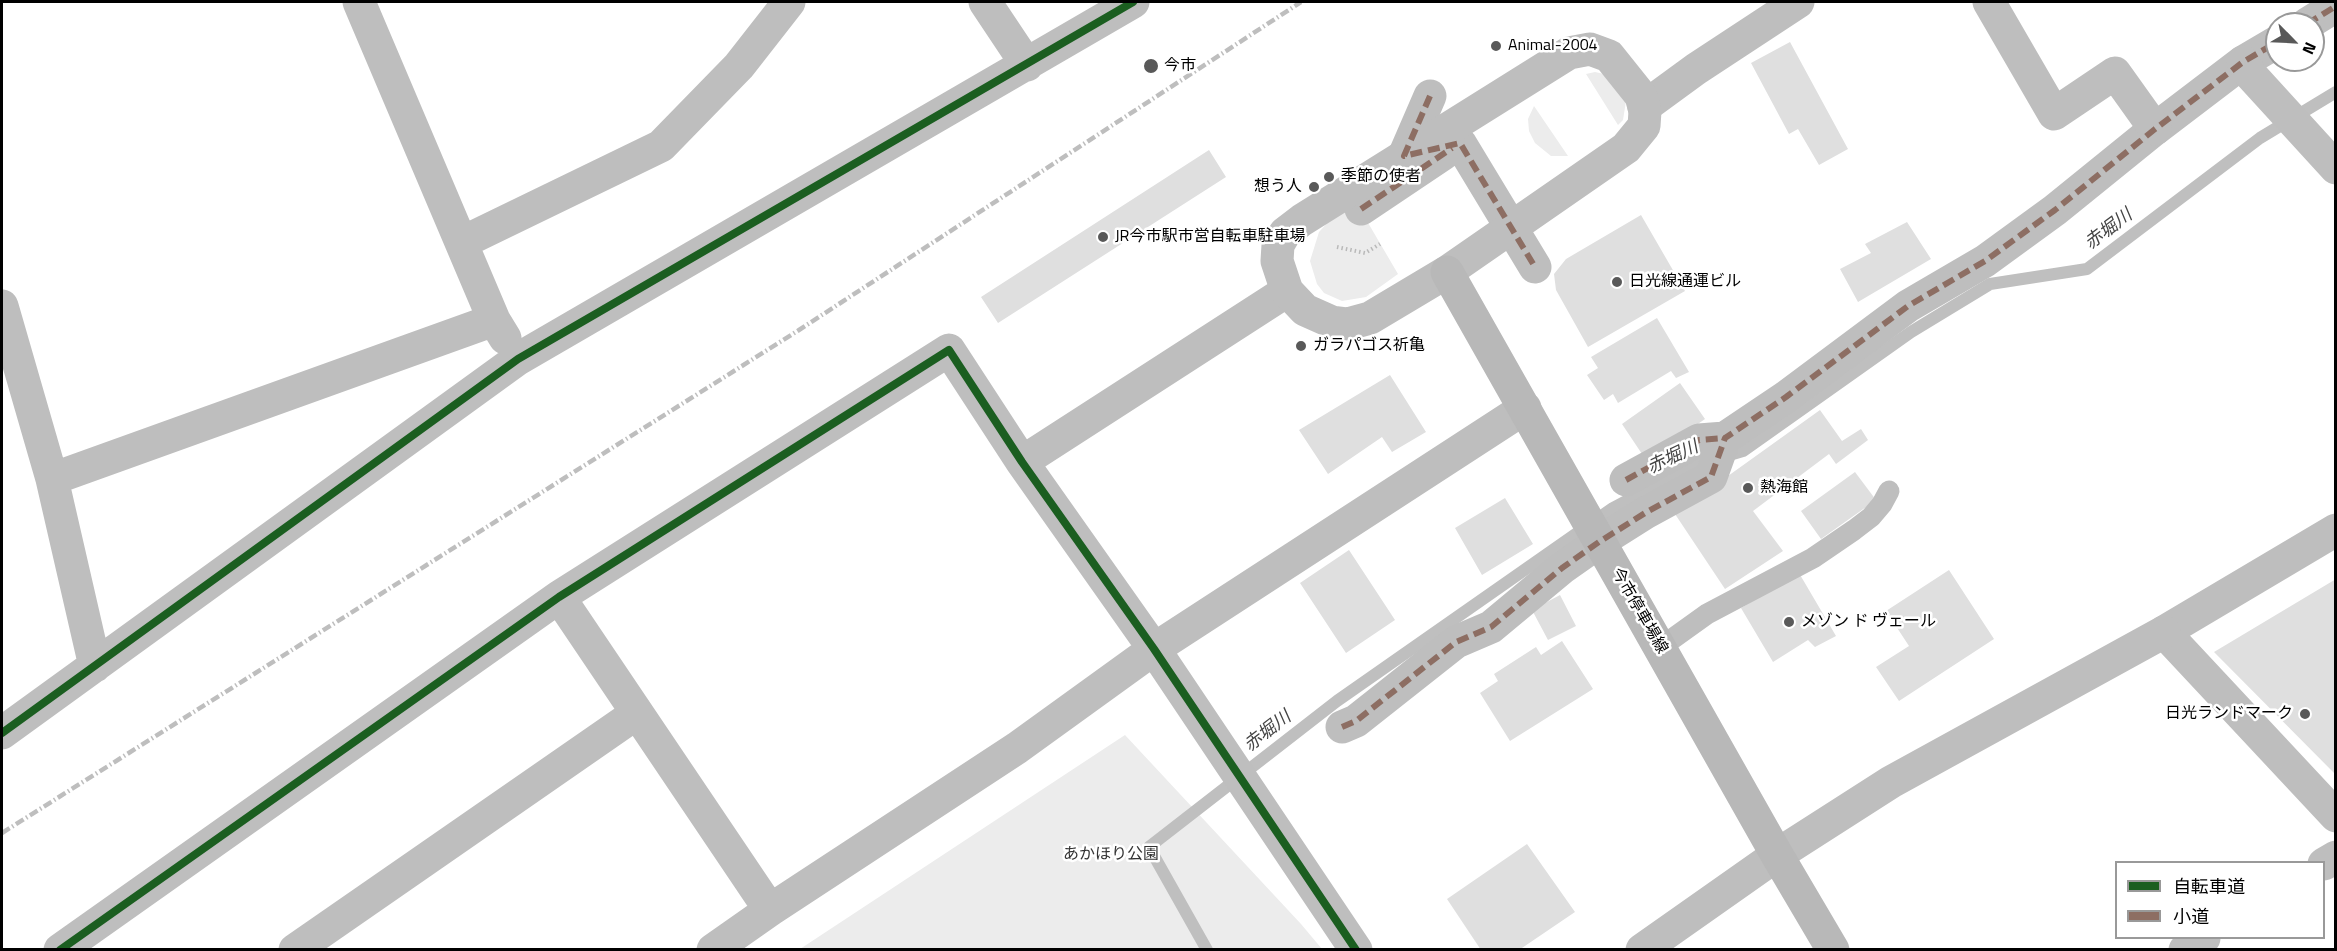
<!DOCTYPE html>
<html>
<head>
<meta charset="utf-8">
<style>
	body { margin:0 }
	#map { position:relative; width:2337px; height:951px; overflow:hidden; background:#fff; font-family:"Titillium Web","Noto Sans JP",sans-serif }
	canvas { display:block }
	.frame { position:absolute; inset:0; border:3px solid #000; pointer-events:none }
	.legend { position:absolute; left:2115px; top:861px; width:210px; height:78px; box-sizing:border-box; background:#fff; border:2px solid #999; margin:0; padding:8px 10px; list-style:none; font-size:18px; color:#000 }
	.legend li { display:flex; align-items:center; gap:12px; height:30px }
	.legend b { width:30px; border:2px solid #999 }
	.north { position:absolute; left:2265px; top:12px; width:60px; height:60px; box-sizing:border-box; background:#fff; border:2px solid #999; border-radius:50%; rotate:114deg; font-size:16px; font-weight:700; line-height:24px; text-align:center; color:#000 }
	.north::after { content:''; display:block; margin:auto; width:21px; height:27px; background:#595959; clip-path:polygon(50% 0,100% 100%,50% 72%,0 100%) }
</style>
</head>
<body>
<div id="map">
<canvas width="2337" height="951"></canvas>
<div class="frame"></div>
<ul class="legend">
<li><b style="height:8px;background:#1b5e20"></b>自転車道</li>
<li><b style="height:8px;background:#8d6e63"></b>小道</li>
</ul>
<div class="north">N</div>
</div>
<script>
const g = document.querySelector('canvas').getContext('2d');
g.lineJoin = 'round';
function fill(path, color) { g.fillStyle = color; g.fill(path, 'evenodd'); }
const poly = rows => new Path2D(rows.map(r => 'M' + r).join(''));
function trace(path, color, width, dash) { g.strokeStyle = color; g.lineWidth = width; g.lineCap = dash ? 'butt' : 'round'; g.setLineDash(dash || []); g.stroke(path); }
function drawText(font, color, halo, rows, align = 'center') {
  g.font = font + ' "Titillium Web","Noto Sans JP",sans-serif'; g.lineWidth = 5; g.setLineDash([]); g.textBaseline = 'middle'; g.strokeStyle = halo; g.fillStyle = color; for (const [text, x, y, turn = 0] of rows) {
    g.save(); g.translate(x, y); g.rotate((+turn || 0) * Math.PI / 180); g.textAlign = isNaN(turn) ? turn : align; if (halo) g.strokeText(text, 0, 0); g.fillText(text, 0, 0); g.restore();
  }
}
const green = poly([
	[1595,72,1604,74,1626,101,1623,120,1618,125,1586,74],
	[1534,106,1568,156,1551,156,1535,143,1529,131,1528,119],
	[1357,204,1398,274,1366,297,1342,301,1324,293,1317,284,1310,261,1319,232,1329,221],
	[1125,735,1301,924,1322,949,800,949]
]);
const stream = poly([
	[1207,950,1149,847,1337,701,1613,508,1692,466,1743,451,1911,332,1990,284,2087,269,2260,138,2336,92]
]);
const building = poly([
	[1790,42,1848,149,1819,165,1798,129,1789,134,1751,63],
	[1209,150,1226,177,998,323,981,297],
	[1641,215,1685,291,1588,347,1556,290,1554,274,1566,259],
	[1907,222,1931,259,1858,302,1840,269,1871,253,1865,244],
	[1657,318,1689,372,1676,378,1671,371,1618,403,1613,394,1604,400,1587,375,1598,368,1591,357],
	[1390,375,1426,432,1392,452,1382,437,1328,474,1299,430],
	[1680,383,1705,419,1646,460,1622,424],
	[1820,410,1842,441,1861,429,1868,440,1836,464,1829,454,1753,511,1783,551,1725,589,1675,514],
	[1855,472,1876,500,1821,539,1801,511],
	[1505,498,1533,544,1482,575,1455,528],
	[1349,550,1395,620,1346,653,1300,583],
	[1949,570,1994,639,1899,701,1876,667,1909,646,1886,611],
	[1799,573,1836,636,1815,647,1808,640,1773,662,1741,608],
	[2336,579,2336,775,2214,652],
	[1560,595,1576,626,1548,640,1532,610],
	[1562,641,1593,689,1510,741,1480,693,1498,681,1494,674,1536,647,1541,655],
	[1527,844,1575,912,1519,950,1481,950,1447,899]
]);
const path = poly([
	[1337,247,1365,253,1380,244]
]);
const service = poly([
	[1661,647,1707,614,1813,558,1854,530,1871,517,1882,504,1889,491]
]);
const pedestrian = poly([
	[2307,24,2336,6],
	[1430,96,1404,156,1460,143,1535,267],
	[1361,209,1443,154],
	[1626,480,1699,440,1725,438],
	[1342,727,1356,721,1456,642,1491,627,1562,568,1599,542,1645,513,1711,477,1725,438,1786,397,1908,306,1985,261,2055,210,2155,129,2243,62,2277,42]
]);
const minor = poly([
	[359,2,494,320,505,338],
	[985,2,1027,65],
	[1989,2,2054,114,2115,73,2155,129],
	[2243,62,2251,75,2336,168],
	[1644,107,1696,69,1798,2],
	[463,242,661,146,739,66,789,2],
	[2,306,52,479,95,666],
	[1022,462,1287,291],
	[52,479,494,320],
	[2336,530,2164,632,2336,816],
	[559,597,770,910],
	[2,733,518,359,1133,2],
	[2324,864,2336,857],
	[60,950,559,597,949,350,1022,462,1154,649,1356,950],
	[295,950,637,713],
	[713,950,770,910,1017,748,1154,649,1525,408],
	[2185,950,2204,938]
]);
const tertiary = poly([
	[1590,49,1609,56,1641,96,1645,111,1644,126,1626,148,1447,272,1370,318,1348,324,1332,322,1305,310,1287,291,1277,261,1278,245,1285,233,1302,220,1569,53,1590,49],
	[1642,950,1777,855,1891,782,2164,632]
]);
const secondary = poly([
	[1447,272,1777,855,1833,950]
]);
const rail = poly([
	[2,833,799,330,1301,2]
]);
const quiet = poly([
	[2307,24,2336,6],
	[1430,96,1404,156,1460,143,1535,267],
	[1361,209,1452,148],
	[1626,480,1699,440,1725,438],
	[1342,727,1356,721,1456,642,1491,627,1562,568,1599,542,1645,513,1711,477,1725,438,1786,397,1908,306,1985,261,2055,210,2155,129,2243,62,2277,42]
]);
const cycleway = poly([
	[2,733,518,359,1133,2],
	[60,950,559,597,949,350,1022,462,1154,649,1356,950]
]);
const markers = [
	[1496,46,6,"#595959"],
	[1151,66,8,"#595959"],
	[1329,177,6,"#595959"],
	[1314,187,6,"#595959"],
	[1103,237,6,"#595959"],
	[1617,282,6,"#595959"],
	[1301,346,6,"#595959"],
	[1748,488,6,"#595959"],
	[1789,622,6,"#595959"],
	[2305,714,6,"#595959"]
];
const poiNames = [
	["Animal-2004",1508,46],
	["今市",1164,66],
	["季節の使者",1341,177],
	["想う人",1302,187,"right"],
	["JR今市駅市営自転車駐車場",1115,237],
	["日光線通運ビル",1629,282],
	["ガラパゴス祈亀",1313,346],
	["熱海館",1760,488],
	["メゾン ド ヴェール",1801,622],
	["日光ランドマーク",2293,714,"right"]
];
const streetNames = [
	["今市停車場線",1639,611,60]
];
const parkNames = [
	["あかほり公園",1111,855]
];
const waterNames = [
	["赤堀川",2109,230,-37],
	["赤堀川",1673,458,-25],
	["赤堀川",1268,732,-38]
];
fill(green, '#ececec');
trace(stream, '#bfbfbf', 12);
fill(building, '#dfdfdf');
trace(path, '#b9b9b9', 4, [1.5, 3]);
trace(service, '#bebebe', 21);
trace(pedestrian, '#bebebe', 33);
trace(minor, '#bebebe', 33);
trace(tertiary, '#bebebe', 33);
trace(secondary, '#b8b8b8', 33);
trace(rail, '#bebebe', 4.5, [9, 3, 1.5, 3]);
trace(quiet, '#8d6e63', 6, [12, 6]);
trace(cycleway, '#1b5e20', 8);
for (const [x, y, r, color] of markers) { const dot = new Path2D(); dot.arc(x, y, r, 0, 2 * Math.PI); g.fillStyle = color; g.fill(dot); trace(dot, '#fff', 2); }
drawText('16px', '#000', '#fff', poiNames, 'left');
drawText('16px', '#000', '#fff', streetNames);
drawText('16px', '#333', '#fff', parkNames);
drawText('italic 18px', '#444', '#fff', waterNames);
</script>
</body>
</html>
